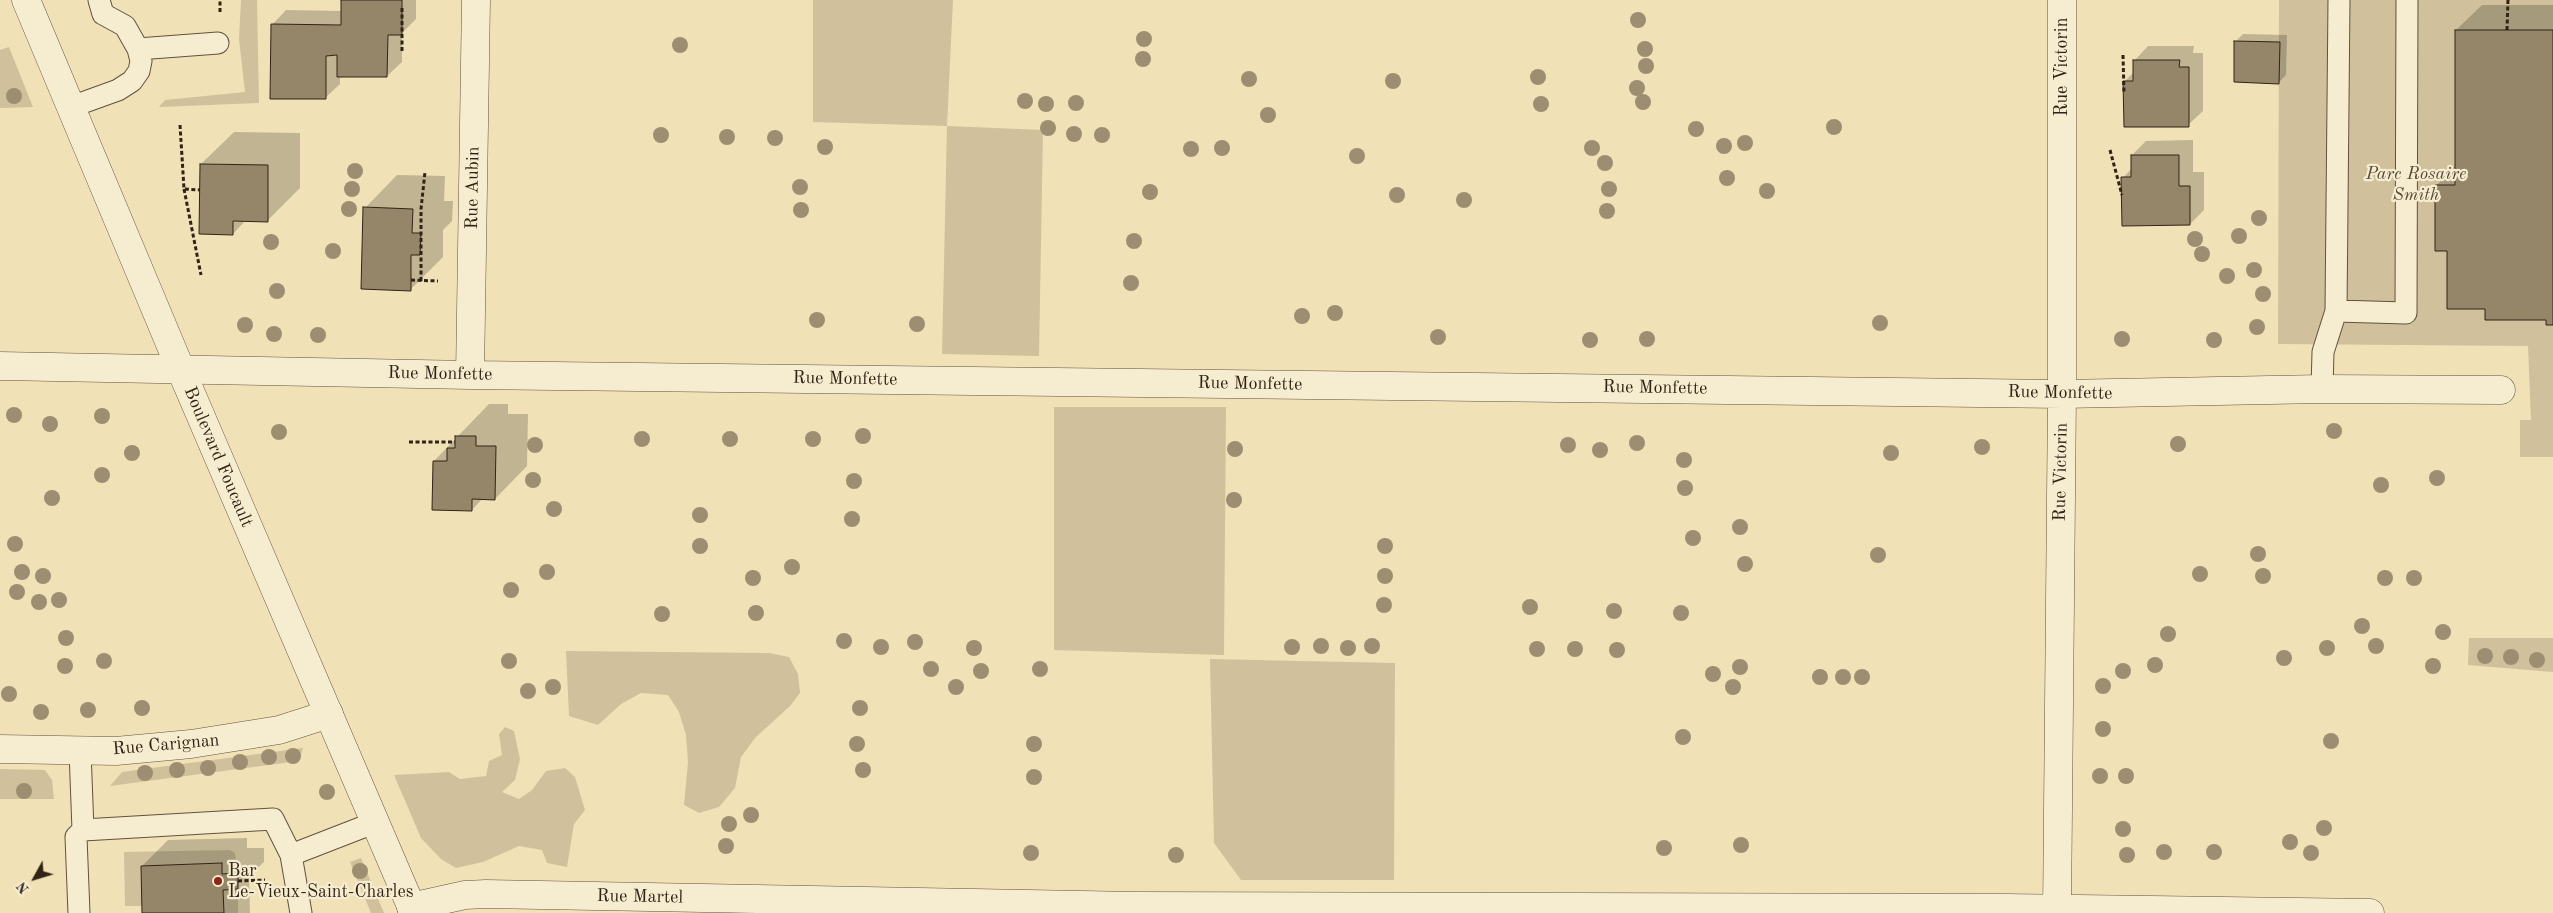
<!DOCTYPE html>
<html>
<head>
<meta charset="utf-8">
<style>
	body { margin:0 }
	#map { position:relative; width:2553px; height:913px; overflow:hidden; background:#f1e1b7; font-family:"Old Standard TT",serif }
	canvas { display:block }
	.north { position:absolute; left:10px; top:853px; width:50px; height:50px; -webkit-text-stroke:4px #f6ecd0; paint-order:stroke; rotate:231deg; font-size:14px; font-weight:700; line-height:20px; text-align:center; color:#312316 }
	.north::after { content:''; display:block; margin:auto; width:18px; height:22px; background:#312316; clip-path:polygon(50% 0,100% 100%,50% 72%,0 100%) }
</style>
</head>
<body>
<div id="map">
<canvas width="2553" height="913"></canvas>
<div class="north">N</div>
</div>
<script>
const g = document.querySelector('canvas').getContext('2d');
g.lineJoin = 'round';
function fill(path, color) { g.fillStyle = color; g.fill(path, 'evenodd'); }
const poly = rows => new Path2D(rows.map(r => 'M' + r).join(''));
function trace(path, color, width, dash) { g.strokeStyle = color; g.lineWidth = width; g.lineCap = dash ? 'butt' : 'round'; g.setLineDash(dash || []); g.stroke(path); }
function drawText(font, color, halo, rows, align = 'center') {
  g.font = font + ' "Old Standard TT",serif'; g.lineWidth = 4.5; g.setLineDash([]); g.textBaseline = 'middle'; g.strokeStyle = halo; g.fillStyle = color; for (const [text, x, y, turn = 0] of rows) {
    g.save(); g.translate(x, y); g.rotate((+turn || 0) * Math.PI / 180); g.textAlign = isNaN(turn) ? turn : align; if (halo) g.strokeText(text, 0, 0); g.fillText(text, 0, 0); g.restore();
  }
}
const green = poly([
	[241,0,257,0,259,103,159,107,165,100,245,92,239,39],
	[813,0,953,0,947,126,1043,130,1039,356,942,354,947,126,813,122],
	[2279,0,2553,0,2553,457,2520,457,2520,420,2531,420,2528,346,2278,344],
	[9,47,33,107,0,108,0,50],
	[1054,407,1226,407,1224,655,1054,650],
	[2469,638,2553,638,2553,672,2468,665],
	[566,651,769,653,789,657,798,674,800,693,790,706,755,738,741,757,735,788,719,807,699,813,684,805,688,763,686,735,679,712,668,695,641,693,621,704,598,725,569,716],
	[1210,659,1395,663,1394,880,1241,880,1214,843],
	[505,727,514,731,520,759,515,780,502,792,519,799,532,790,546,771,565,768,575,777,585,810,574,824,567,867,547,863,542,850,519,846,483,862,456,868,441,859,421,838,394,775,449,772,460,779,486,776,489,761,502,755,499,734],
	[303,748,299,761,110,786,122,772],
	[0,769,45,770,52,780,54,799,0,799],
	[230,850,235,853,238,873,222,874,222,863,141,866,142,906,125,906,124,852],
	[361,858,384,913,371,913,350,862],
	[238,889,238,913,224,913,223,890]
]);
const shadow = poly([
	[342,0,416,0,416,19,402,33,402,62,387,76,340,76,340,84,325,98,272,25,286,10,342,11],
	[2482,5,2553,5,2553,324,2548,319,2486,308,2448,250,2436,186,2456,165,2456,30],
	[2243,34,2287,35,2286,75,2279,82,2236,41],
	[2148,46,2194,46,2193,53,2203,53,2203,111,2188,125,2124,82,2134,72,2134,61],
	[234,132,300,133,300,188,267,221,246,220,233,234,201,164],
	[2193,140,2193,172,2204,172,2204,210,2190,224,2123,178,2132,168,2132,155,2146,141],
	[397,175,445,176,444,201,453,201,452,221,443,230,443,257,410,290,365,208],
	[489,404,508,404,508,414,528,414,527,466,495,499,483,498,472,510,434,461],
	[247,838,247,848,264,848,264,862,249,876,250,913,144,913,142,866,168,840]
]);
const building = poly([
	[341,0,402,0,402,35,388,35,387,77,337,77,337,55,326,56,326,99,270,99,271,24,341,25,341,0],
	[2455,30,2553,30,2553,325,2546,325,2546,320,2485,320,2485,309,2447,309,2447,251,2435,251,2435,185,2455,185,2455,30],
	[2234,41,2280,42,2279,84,2234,82,2234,41],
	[2133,60,2180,60,2179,67,2189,67,2189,127,2124,127,2123,81,2133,81,2133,60],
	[2131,155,2179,155,2179,186,2190,186,2190,225,2122,226,2121,177,2131,177,2131,155],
	[200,164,268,165,268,222,233,221,233,235,199,234,200,164],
	[363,207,413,209,412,233,421,233,420,255,411,255,411,291,361,289,363,207],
	[455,436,476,436,476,446,496,446,495,500,472,499,472,511,432,510,433,461,447,461,447,448,455,448,455,436],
	[222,863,222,874,238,873,238,889,223,890,224,913,142,913,141,866,222,863]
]);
const path = poly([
	[402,8,402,53],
	[220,12,220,0],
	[2507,30,2508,0],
	[2123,55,2124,93],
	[180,125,184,189,200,190],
	[2110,150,2122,195],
	[184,189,201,275],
	[411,280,438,281],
	[421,281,421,209,425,172],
	[409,442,455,442],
	[238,881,265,880]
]);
const service = poly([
	[138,49,218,43],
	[71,107,118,90,132,81,139,71,141,61,138,49,125,26,103,14,99,0],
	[2336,311,2406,313,2407,0],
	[2322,389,2323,352,2336,311,2339,0],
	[80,751,83,830,273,819,291,855,376,822],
	[291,855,301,913],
	[79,913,76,837,83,830]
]);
const minor = poly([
	[0,366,470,375,2062,394,2322,389,2501,390],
	[470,375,476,0],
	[0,749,116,751,191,744,279,730,329,714],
	[411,907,465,895,486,894,1137,906,2006,908,2370,913],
	[2057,913,2062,394,2062,0]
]);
const tertiary = poly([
	[26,0,181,370,414,913]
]);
const trees = [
	[1638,20],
	[1144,39],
	[680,45],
	[1645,49],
	[1143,59],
	[1646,66],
	[1538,77],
	[1249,79],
	[1393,81],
	[1637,88],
	[14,96],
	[1025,101],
	[1643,102],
	[1076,103],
	[1046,104],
	[1541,104],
	[1268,115],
	[1834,127],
	[1048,128],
	[1696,129],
	[1074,134],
	[661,135],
	[1102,135],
	[727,137],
	[775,138],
	[1745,143],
	[1724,146],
	[825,147],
	[1222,148],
	[1592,148],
	[1191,149],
	[1357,156],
	[1605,163],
	[355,171],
	[1727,178],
	[800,187],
	[352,189],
	[1609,189],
	[1767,191],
	[1150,192],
	[1397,195],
	[1464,200],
	[349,209],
	[801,210],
	[1607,211],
	[2259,218],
	[2239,236],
	[2195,239],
	[1134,241],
	[271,242],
	[333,251],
	[2202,254],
	[2254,270],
	[2227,276],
	[1131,283],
	[277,291],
	[2263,294],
	[1335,313],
	[1302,316],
	[817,320],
	[1880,323],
	[917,324],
	[245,325],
	[2257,327],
	[274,334],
	[318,335],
	[1438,337],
	[1647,339],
	[2122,339],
	[1590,340],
	[2214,340],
	[14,415],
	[102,416],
	[50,424],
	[2334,431],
	[279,432],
	[863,436],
	[642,439],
	[730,439],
	[813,439],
	[1637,443],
	[2178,444],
	[535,445],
	[1568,445],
	[1982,447],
	[1235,449],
	[1600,450],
	[132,453],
	[1891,453],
	[1684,460],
	[102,475],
	[2437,478],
	[533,480],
	[854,481],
	[2381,485],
	[1685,488],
	[52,498],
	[1234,500],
	[554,509],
	[700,515],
	[852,519],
	[1740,527],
	[1693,538],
	[15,544],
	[700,546],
	[1385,546],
	[2258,554],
	[1878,555],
	[1745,564],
	[792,567],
	[22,572],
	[547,572],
	[2200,574],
	[43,576],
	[1385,576],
	[2263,576],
	[753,578],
	[2385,578],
	[2414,578],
	[511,590],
	[17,592],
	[59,600],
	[39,602],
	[1384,605],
	[1530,607],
	[1614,611],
	[756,613],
	[1681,613],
	[662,614],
	[2362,626],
	[2443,632],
	[2168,634],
	[66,638],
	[844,641],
	[915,642],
	[1321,646],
	[1372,646],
	[2376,646],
	[881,647],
	[1292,647],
	[974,648],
	[1348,648],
	[2327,648],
	[1537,649],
	[1575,649],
	[1617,650],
	[2485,656],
	[2511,657],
	[2284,658],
	[2537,660],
	[104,661],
	[509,661],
	[2155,665],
	[65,666],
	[2433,666],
	[1740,667],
	[931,669],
	[1040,669],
	[981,671],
	[2123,671],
	[1713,674],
	[1820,677],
	[1843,677],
	[1862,677],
	[2103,686],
	[553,687],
	[956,687],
	[1733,687],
	[528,691],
	[9,694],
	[142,708],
	[860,708],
	[88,710],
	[41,712],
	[2103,729],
	[1683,737],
	[2331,741],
	[857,744],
	[1034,744],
	[293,756],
	[269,757],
	[240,762],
	[208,768],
	[177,770],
	[863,770],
	[145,773],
	[2100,776],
	[2126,776],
	[1034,777],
	[24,791],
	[327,792],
	[751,815],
	[729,824],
	[2324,828],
	[2123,829],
	[2290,842],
	[1741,845],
	[726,846],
	[1664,848],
	[2164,852],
	[2214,852],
	[1031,853],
	[2311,853],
	[1176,855],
	[2127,855],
	[360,871]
];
const markers = [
	[218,881,5,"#8f2418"]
];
const streetNames = [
	["Rue Victorin",2062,67,-90],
	["Rue Aubin",473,188,-89],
	["Rue Monfette",440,374,1],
	["Rue Monfette",845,379,1],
	["Rue Monfette",1250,384,1],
	["Rue Monfette",1655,388,1],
	["Rue Monfette",2060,393,1],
	["Boulevard Foucault",218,457,67],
	["Rue Victorin",2061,472,-89],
	["Rue Carignan",166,745,-5],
	["Rue Martel",640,897,1]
];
const parkNames = [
	["Parc Rosaire",2416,174],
	["Smith",2416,195]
];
const poiNames = [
	["Bar",228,871],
	["Le-Vieux-Saint-Charles",228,892]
];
fill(green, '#d0c19c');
fill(shadow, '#0003');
fill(building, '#95866a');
trace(building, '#312316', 1);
trace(service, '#61523e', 23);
trace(minor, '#61523e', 29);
trace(tertiary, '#61523e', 29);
trace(path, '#312316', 3, [4, 2.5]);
trace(service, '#f6ecd0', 21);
trace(minor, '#f6ecd0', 28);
trace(tertiary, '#f6ecd0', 28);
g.fillStyle = '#9d8e71';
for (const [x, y] of trees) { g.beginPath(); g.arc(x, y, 8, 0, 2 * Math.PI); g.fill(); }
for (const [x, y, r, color] of markers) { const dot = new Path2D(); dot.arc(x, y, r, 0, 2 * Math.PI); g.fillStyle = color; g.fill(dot); trace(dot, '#f6ecd0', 2); }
drawText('18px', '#312316', '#f6ecd0', streetNames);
drawText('italic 18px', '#594a38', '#f6ecd0', parkNames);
drawText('18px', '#312316', '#f6ecd0', poiNames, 'left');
</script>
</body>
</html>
